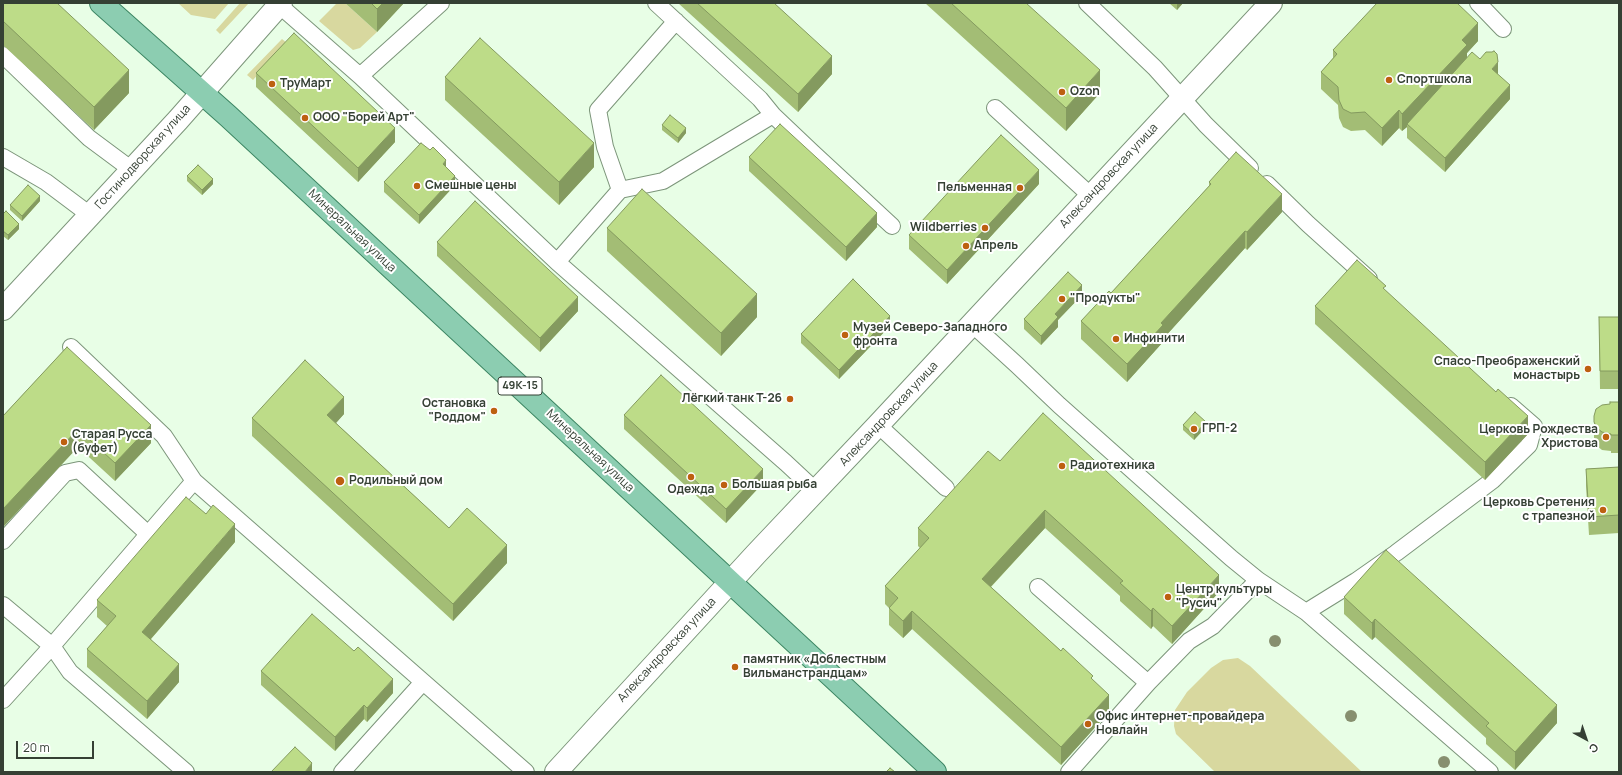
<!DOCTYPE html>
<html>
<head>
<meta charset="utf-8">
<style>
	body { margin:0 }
	#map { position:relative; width:1622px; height:775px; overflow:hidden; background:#e8fee6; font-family:Manrope,sans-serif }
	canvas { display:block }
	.frame { position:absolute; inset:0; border:4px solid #354034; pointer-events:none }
	.north { position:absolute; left:1566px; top:719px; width:40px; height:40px; -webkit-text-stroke:3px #fff; paint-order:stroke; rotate:140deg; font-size:11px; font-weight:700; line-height:16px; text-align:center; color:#354034 }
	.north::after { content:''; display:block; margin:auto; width:14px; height:18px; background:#354034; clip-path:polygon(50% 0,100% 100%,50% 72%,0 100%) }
	.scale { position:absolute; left:16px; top:741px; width:78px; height:18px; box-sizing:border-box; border:2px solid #354034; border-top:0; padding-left:5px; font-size:12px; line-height:14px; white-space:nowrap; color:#354034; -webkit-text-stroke:3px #fff; paint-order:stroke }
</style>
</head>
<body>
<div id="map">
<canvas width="1622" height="775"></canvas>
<div class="frame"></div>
<div class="north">С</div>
<div class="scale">20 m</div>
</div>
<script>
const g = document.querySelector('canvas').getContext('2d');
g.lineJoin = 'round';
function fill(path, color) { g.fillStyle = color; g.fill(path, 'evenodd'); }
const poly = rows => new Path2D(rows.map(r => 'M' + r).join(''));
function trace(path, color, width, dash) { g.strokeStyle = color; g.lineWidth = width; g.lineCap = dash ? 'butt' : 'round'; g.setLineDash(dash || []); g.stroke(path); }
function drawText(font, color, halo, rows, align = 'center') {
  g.font = font + ' Manrope,sans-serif'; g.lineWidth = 4; g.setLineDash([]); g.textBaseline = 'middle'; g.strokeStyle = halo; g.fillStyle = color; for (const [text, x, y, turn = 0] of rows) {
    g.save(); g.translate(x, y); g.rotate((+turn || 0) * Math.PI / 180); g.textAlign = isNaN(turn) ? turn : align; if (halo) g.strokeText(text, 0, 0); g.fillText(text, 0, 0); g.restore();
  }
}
const green = poly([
	[178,3,229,3,215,19,191,15],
	[240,3,249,3,220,34,216,30],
	[337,3,345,3,377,32,360,48,353,50,319,21],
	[282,39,287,43,253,80,247,75],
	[1238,658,1250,666,1362,772,1215,772,1176,734,1174,726,1175,710,1187,692,1211,668,1223,660]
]);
const service = poly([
	[656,3,760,99,773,115,812,152,892,226],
	[1087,3,1155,68,1206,125,1250,168],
	[1478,3,1503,29],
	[279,5,360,76,557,262,786,463,816,491],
	[3,55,89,138,132,170],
	[360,76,441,3],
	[995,108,1091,196],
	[3,157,46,182,90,215],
	[1267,184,1308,224,1369,279],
	[620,190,605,147,598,110,676,21],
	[557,262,620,190,663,181,773,115],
	[972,324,1017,365,1059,405,1231,558,1258,580,1306,612,1490,772],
	[71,347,164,436,194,481,526,772],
	[878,425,946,488],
	[3,541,65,473,79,470,148,534],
	[1038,587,1148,683],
	[3,605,52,646,70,672,186,772],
	[1306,612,1356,581,1396,553,1493,480,1529,445,1534,426,1511,406],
	[3,700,52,646,194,481],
	[342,772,423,682],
	[1069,772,1148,683,1189,641,1213,626,1258,580]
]);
const tertiary = poly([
	[3,309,178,120,281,3],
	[556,772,756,554,878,425,1271,3]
]);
const primary = poly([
	[101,3,228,116,935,772]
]);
const trees = [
	[1275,641],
	[1351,716],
	[1444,762]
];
const wall = poly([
	[3,3,129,93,94,130,3,45],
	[345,3,404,3,377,32],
	[678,3,774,3,832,74,798,112],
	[925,3,1026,3,1100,93,1066,131],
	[1169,3,1183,3,1177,10],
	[1478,41,1467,53,1467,58,1498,75,1510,99,1445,172,1407,138,1407,127,1402,131,1399,128,1382,146,1365,130,1351,131,1343,127,1339,118,1338,105,1321,89,1321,72,1333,58,1333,50],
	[256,73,395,142,358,182,256,87],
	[445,77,594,167,559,205,445,100],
	[662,125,686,133,678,143,662,130],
	[749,157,877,227,846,261,749,171],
	[446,167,455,185,419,224,384,192,384,182],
	[187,176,213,184,202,195,187,181],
	[1209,182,1282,212,1247,250,1245,248,1163,339,1163,342,1127,382,1081,339,1081,321,1111,293,1209,186],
	[1039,184,947,284,909,249,909,235],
	[40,201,22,221,10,210,10,205],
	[3,214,19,229,8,240,3,236],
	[607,228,757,317,721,356,607,251],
	[437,242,578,311,540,352,437,256],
	[1386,291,1528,434,1485,480,1315,324,1315,306],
	[1082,295,1058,320,1058,327,1041,345,1024,329,1024,319],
	[1599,317,1619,317,1619,389,1600,389],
	[890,326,839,379,801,343,801,334],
	[67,347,151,443,115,481,78,447,3,527,3,416],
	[1619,402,1619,453,1611,453,1611,451,1602,450,1597,446,1594,440,1594,416],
	[344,414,336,423,449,528,507,563,453,621,252,436,252,418],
	[624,415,763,483,726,523,624,429],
	[1183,425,1206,427,1194,440,1183,430],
	[1000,461,1219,592,1172,644,1153,626,1151,629,1120,601,1120,596,1045,528,991,587,1093,680,1109,712,1061,765,912,629,903,638,889,625,889,608,885,604,885,586,920,548,918,546,918,528],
	[1619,467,1619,533,1589,535,1586,486,1586,469],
	[235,542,151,639,179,682,147,719,87,667,87,649,107,626,97,617,97,600],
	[1344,597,1557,723,1515,770,1486,744,1486,738,1375,637,1372,640,1344,614],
	[261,671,393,693,367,722,364,719,335,751,261,685]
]);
const shadedWall = poly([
	[383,3,404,3,377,32,377,9],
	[1177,3,1183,3,1177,10],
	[1478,23,1478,41,1467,53,1467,62,1407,124,1407,127,1402,131,1402,114,1462,40],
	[832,56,832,74,798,112,798,94],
	[1498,62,1498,76,1492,69],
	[129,70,129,93,94,130,94,107],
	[1100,70,1100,93,1066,131,1066,108],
	[1510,85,1510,99,1445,172,1445,158],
	[1399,110,1399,128,1382,146,1382,128],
	[395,128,395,142,358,182,358,168],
	[686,128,686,133,678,143,678,138],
	[594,143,594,167,559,205,559,182],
	[446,160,446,170,443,164],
	[1039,170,1039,184,947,284,947,270],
	[455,176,455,185,419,224,419,215],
	[213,179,213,184,202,195,202,190],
	[1282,194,1282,212,1247,250,1247,232],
	[40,196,40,201,22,221,22,216],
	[877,213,877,227,846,261,846,247],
	[19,224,19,229,8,240,8,235],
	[1245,231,1245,248,1163,339,1163,342,1127,382,1127,364,1161,323],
	[1082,285,1082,295,1058,320,1058,327,1041,345,1041,336,1055,314],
	[757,294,757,317,721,356,721,333],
	[578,297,578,311,540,352,540,338],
	[890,316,890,326,839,379,839,370],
	[344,397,344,414,327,433,327,415],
	[1528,416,1528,434,1485,480,1485,462],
	[1206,422,1206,427,1194,440,1194,435],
	[151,425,151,443,115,481,115,463],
	[78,429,78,447,3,527,3,509],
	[763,469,763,483,726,523,726,509],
	[1045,510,1045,528,982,596,982,579],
	[235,524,235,542,142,649,142,632],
	[507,545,507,563,453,621,453,604],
	[1219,575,1219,592,1172,644,1172,626],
	[1153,608,1153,626,1151,629,1151,611],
	[912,611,912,629,903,638,903,621],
	[1375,619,1375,637,1372,640,1372,623],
	[179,664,179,682,147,719,147,701],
	[393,679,393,693,367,722,367,708],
	[1109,695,1109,712,1061,765,1061,747],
	[364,705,364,719,335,751,335,737],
	[1557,705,1557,723,1515,770,1515,752],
	[312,763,312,772,305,772]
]);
const building = poly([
	[3,3,57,3,129,70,94,107,3,21,3,3],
	[371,3,383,3,377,9,371,3],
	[697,3,774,3,832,56,798,94,697,3],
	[951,3,1026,3,1100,70,1066,108,951,3],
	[1377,3,1457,3,1478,23,1462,40,1467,45,1402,114,1399,110,1382,128,1365,112,1351,113,1343,109,1339,100,1338,87,1321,72,1337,54,1333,50,1377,3],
	[294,33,395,128,358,168,256,73,294,33],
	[480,38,594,143,559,182,445,77,480,38],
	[1494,51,1497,54,1498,62,1492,69,1510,85,1445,158,1407,124,1472,52,1480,59,1486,52,1492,52,1494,51],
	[670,115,686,128,678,138,662,125,670,115],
	[780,124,877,213,846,247,749,157,780,124],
	[1001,135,1039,170,947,270,909,235,1001,135],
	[421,143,430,150,433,147,446,160,443,164,455,176,419,215,384,182,421,143],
	[1236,152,1282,194,1247,232,1245,231,1161,323,1163,325,1127,364,1081,321,1109,291,1111,293,1211,184,1209,182,1236,152],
	[198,165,213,179,202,190,187,176,198,165],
	[28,185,40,196,22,216,10,205,28,185],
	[642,189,757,294,721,333,607,228,642,189],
	[475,201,578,297,540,338,437,242,475,201],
	[6,211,19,224,8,235,3,231,3,214,6,211],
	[1357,260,1386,286,1383,288,1496,392,1498,389,1528,416,1485,462,1315,306,1357,260],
	[1068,272,1082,285,1055,314,1058,317,1041,336,1024,319,1068,272],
	[853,279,890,316,839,370,801,334,853,279],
	[1599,317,1619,317,1619,371,1600,371,1599,317],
	[67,347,151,425,115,463,78,429,3,509,3,416,67,347],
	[305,360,344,397,327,415,449,528,467,508,507,545,453,604,252,418,305,360],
	[661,375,763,469,726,509,624,415,661,375],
	[1610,402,1619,402,1619,435,1611,435,1611,434,1602,432,1597,428,1594,422,1594,416,1596,409,1602,405,1610,404,1610,402],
	[1195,412,1206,422,1194,435,1183,425,1195,412],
	[1043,413,1219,575,1172,626,1153,608,1151,611,1120,583,1123,581,1045,510,982,579,1061,651,1063,648,1093,676,1091,678,1109,695,1061,747,912,611,903,621,889,608,898,598,885,586,929,538,918,528,981,459,988,451,1000,461,1043,413],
	[1619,467,1619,515,1589,517,1586,469,1619,467],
	[186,497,206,514,213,505,235,524,142,632,179,664,147,701,87,649,116,616,97,600,186,497],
	[1386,550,1557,705,1515,752,1486,726,1489,723,1375,619,1372,623,1344,597,1386,550],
	[312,614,354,651,358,647,393,679,367,708,364,705,335,737,261,671,312,614],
	[295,747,312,763,305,772,271,772,295,747],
	[890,768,895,772,886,772,890,768]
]);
const markers = [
	[1389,80,4,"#bd6010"],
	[272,84,4,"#bd6010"],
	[1062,92,4,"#bd6010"],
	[305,118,4,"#bd6010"],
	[417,186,4,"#bd6010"],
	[1020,188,4,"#bd6010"],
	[985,228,4,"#bd6010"],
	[966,246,4,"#bd6010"],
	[1062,299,4,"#bd6010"],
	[845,335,4,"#bd6010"],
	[1116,339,4,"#bd6010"],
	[1588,369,4,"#bd6010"],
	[790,399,4,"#bd6010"],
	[494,411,4,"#bd6010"],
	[1194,429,4,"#bd6010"],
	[1606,437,4,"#bd6010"],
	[64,442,4,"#bd6010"],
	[1062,466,4,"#bd6010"],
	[691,477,4,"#bd6010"],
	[340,481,5,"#bd6010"],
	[724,485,4,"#bd6010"],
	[1603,510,4,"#bd6010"],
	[1168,597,4,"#bd6010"],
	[735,667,4,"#bd6010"],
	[1088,724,4,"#bd6010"]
];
const shields = [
	[520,386,44]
];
const shieldNames = [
	["49К-15",520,386]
];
const poiNames = [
	["Спортшкола",1397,80],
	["ТруМарт",280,84],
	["Ozon",1070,92],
	["ООО \"Борей Арт\"",313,118],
	["Смешные цены",425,186],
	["Пельменная",1012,188,"right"],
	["Wildberries",977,228,"right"],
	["Апрель",974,246],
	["\"Продукты\"",1070,299],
	["Музей Северо-Западного",853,328],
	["фронта",853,342],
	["Инфинити",1124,339],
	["Спасо-Преображенский",1580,362,"right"],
	["монастырь",1580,376,"right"],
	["Лёгкий танк Т-26",782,399,"right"],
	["Остановка",486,404,"right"],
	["\"Роддом\"",486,418,"right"],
	["ГРП-2",1202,429],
	["Церковь Рождества",1598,430,"right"],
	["Христова",1598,444,"right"],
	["Старая Русса",72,435],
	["(буфет)",72,449],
	["Радиотехника",1070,466],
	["Родильный дом",349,481],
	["Большая рыба",732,485],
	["Одежда",691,490,"center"],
	["Церковь Сретения",1595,503,"right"],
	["с трапезной",1595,517,"right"],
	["Центр культуры",1176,590],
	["\"Русич\"",1176,604],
	["памятник «Доблестным",743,660],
	["Вильманстрандцам»",743,674],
	["Офис интернет-провайдера",1096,717],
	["Новлайн",1096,731]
];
const streetNames = [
	["Гостинодворская улица",143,157,-48],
	["Александровская улица",1109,176,-47],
	["Минеральная улица",352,231,43],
	["Александровская улица",889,414,-47],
	["Минеральная улица",590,451,43],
	["Александровская улица",667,650,-47]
];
fill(green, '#d8d89f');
trace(service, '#7c957a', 18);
trace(tertiary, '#7c957a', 24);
trace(primary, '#3c8663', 24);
trace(service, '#fff', 16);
trace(tertiary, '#fff', 22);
trace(primary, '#8ccdb1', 22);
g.fillStyle = '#878f6f';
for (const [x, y] of trees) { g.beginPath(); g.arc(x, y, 6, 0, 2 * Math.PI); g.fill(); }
fill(wall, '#a3bd75');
fill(shadedWall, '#849a5f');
fill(building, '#bddc88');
trace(building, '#849a5f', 1);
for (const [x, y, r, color] of markers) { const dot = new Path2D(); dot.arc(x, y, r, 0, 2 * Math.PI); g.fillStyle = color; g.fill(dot); trace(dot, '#fff', 1.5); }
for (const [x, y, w] of shields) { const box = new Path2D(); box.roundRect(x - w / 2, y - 9, w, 18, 3); g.fillStyle = '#fff'; g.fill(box); trace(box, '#354034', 1); }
drawText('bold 11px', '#354034', null, shieldNames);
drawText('bold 12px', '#354034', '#fff', poiNames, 'left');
drawText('12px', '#354034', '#fff', streetNames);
</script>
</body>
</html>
